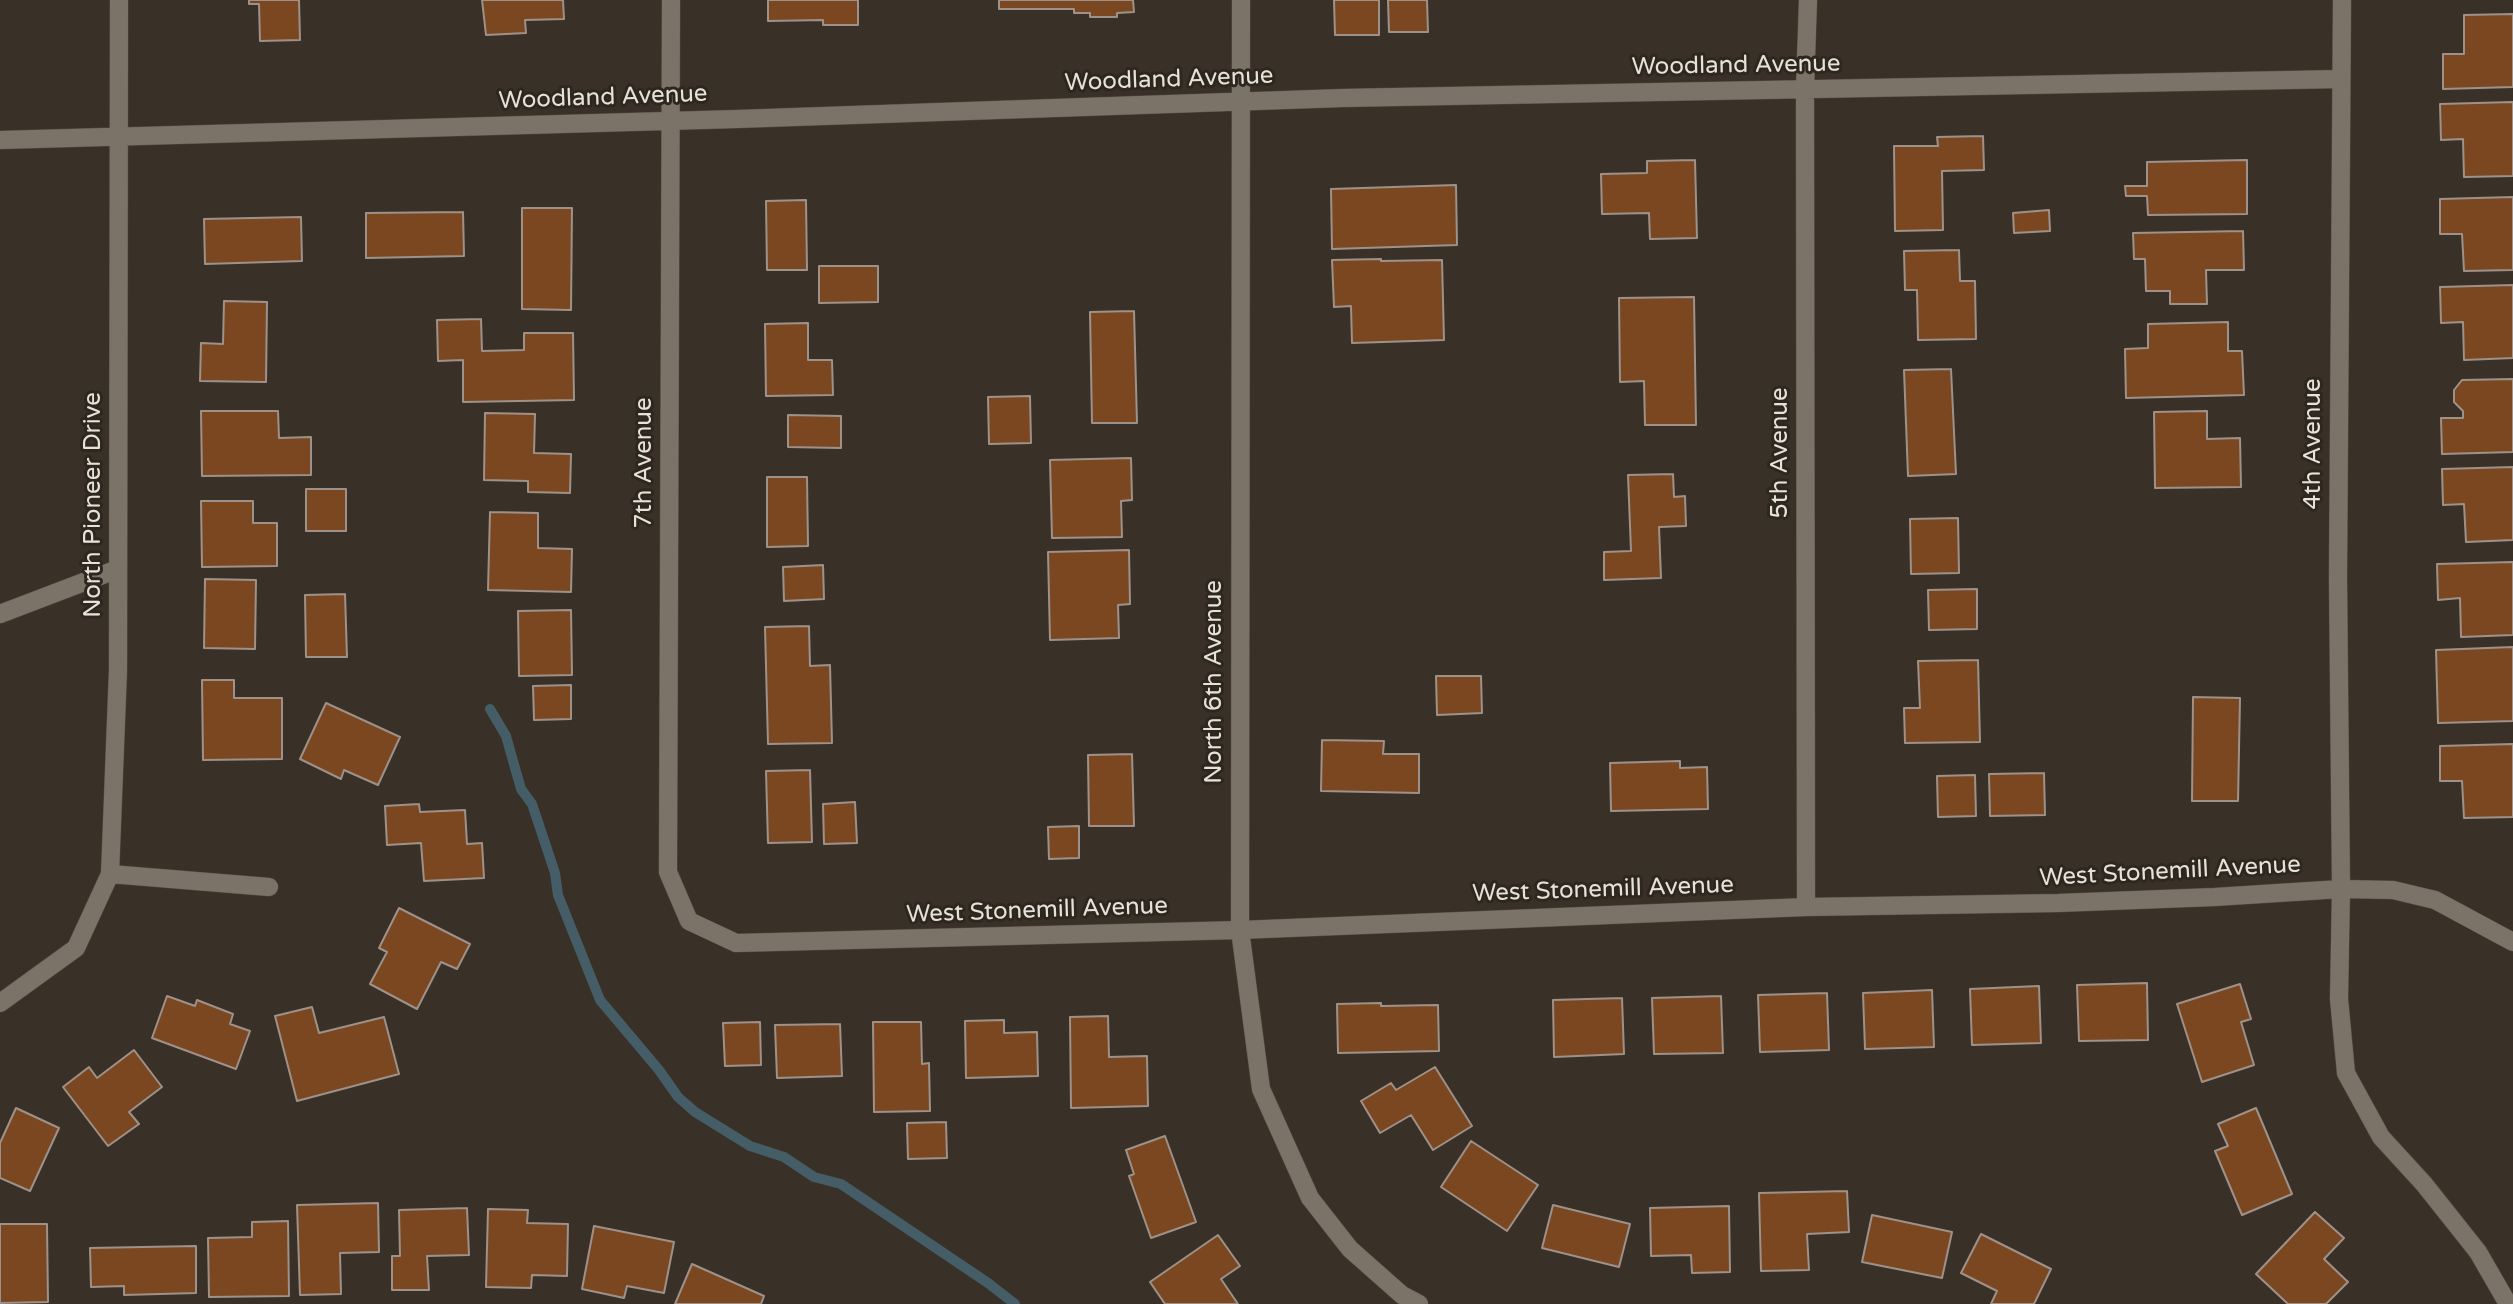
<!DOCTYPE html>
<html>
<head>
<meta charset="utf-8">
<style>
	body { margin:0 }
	canvas { display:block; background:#393127 }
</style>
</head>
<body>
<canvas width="2513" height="1304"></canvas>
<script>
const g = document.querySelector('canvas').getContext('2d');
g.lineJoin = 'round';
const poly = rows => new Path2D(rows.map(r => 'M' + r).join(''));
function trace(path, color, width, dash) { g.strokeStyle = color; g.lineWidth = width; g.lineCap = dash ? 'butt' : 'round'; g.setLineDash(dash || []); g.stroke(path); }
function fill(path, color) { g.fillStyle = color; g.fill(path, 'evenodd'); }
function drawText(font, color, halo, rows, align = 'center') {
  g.font = font + ' "Varela Round",sans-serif'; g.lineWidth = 6; g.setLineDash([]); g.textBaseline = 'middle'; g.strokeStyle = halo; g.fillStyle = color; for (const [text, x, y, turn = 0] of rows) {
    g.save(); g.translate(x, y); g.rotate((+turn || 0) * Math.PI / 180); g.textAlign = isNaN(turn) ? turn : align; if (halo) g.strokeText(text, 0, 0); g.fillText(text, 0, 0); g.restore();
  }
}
const stream = poly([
	[490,709,506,736,521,789,532,804,555,873,558,895,600,1000,659,1070,678,1097,695,1112,750,1146,784,1157,814,1177,841,1184,988,1283,1015,1304]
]);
const building = poly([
	[249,0,299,0,300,40,260,41,259,4,249,4,249,0],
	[482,0,563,0,564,19,525,20,526,33,486,35,482,0],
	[768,0,858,0,858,25,823,25,823,20,768,21,768,0],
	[999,0,1133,0,1134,12,1117,13,1117,17,1090,17,1090,13,1074,13,1074,9,999,9,999,0],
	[1334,0,1379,0,1379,35,1335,35,1334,0],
	[1388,0,1427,0,1428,32,1389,32,1388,0],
	[2513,14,2513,87,2443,89,2443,54,2464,54,2464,15,2513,14],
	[2513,102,2513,176,2464,177,2463,139,2441,140,2440,104,2513,102],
	[1983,136,1984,170,1942,171,1943,230,1895,231,1894,146,1938,146,1937,137,1983,136],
	[1695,160,1697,238,1650,239,1649,213,1602,214,1601,174,1647,173,1647,161,1695,160],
	[2247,160,2247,214,2148,215,2147,196,2126,196,2125,186,2147,186,2147,162,2247,160],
	[1456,185,1457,245,1332,249,1331,189,1456,185],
	[2513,197,2513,270,2464,271,2462,234,2440,234,2440,199,2513,197],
	[806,200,807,270,767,270,766,201,806,200],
	[522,208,572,208,571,310,522,309,522,208],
	[2049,210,2050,231,2014,233,2013,213,2049,210],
	[463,212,464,256,366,258,366,213,463,212],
	[301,217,302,261,205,264,204,219,301,217],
	[2243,231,2244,270,2206,270,2207,304,2170,304,2170,291,2146,291,2145,259,2134,259,2133,233,2243,231],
	[1959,250,1960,281,1975,281,1976,339,1918,340,1917,290,1905,290,1904,251,1959,250],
	[1381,259,1381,261,1442,260,1444,340,1352,343,1351,306,1334,307,1332,260,1381,259],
	[819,266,878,266,878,302,819,303,819,266],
	[2513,285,2513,358,2464,360,2463,322,2441,323,2440,287,2513,285],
	[1694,297,1696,425,1645,425,1644,381,1620,382,1619,298,1694,297],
	[224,301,267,302,266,382,200,381,201,343,223,344,224,301],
	[1134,311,1137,423,1092,423,1090,312,1134,311],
	[481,319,482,351,524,350,524,333,573,333,574,400,463,402,463,360,438,361,437,320,481,319],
	[2228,322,2228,351,2242,351,2244,395,2126,398,2125,349,2148,348,2148,324,2228,322],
	[808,323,808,360,832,360,833,395,766,396,765,324,808,323],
	[1951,369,1956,474,1908,476,1904,370,1951,369],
	[2513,379,2513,452,2442,454,2441,418,2463,418,2463,411,2454,402,2454,390,2462,380,2513,379],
	[1030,396,1031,443,989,444,988,397,1030,396],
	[201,411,278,411,279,438,311,437,311,475,202,476,201,411],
	[2207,411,2207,439,2240,438,2241,487,2155,488,2154,412,2207,411],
	[485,413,535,414,534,453,571,454,570,493,528,492,528,481,484,480,485,413],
	[788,415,841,416,841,448,788,447,788,415],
	[1131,458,1132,500,1121,501,1122,537,1052,538,1050,460,1131,458],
	[2513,467,2513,540,2466,542,2464,504,2443,505,2442,469,2513,467],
	[1673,474,1674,497,1685,496,1686,526,1659,527,1661,578,1604,580,1604,552,1631,551,1628,475,1673,474],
	[767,477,807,477,808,546,767,547,767,477],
	[306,489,346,489,346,531,306,531,306,489],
	[201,501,253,501,253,523,277,523,277,566,202,567,201,501],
	[490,512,538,513,538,548,572,549,571,592,488,590,490,512],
	[1958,518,1959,573,1911,574,1910,519,1958,518],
	[1129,550,1130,604,1118,605,1119,638,1050,640,1048,552,1129,550],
	[2513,562,2513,635,2461,637,2460,598,2438,600,2437,564,2513,562],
	[823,565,824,599,784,601,783,567,823,565],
	[205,579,256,580,255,649,204,648,205,579],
	[1977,589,1977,629,1929,630,1928,590,1977,589],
	[345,594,347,657,306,657,305,595,345,594],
	[571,610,572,675,519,676,518,611,571,610],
	[809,626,810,666,830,665,832,743,768,744,765,627,809,626],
	[2513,647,2513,721,2438,723,2436,650,2513,647],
	[1978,660,1980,742,1905,743,1904,708,1920,708,1918,661,1978,660],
	[1436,676,1481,676,1482,713,1437,715,1436,676],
	[202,680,234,680,234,698,282,698,282,759,203,760,202,680],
	[571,685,571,719,534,720,533,686,571,685],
	[2193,697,2240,698,2238,801,2192,801,2193,697],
	[326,703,400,737,378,785,344,770,341,779,300,759,326,703],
	[1322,740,1384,741,1383,754,1419,754,1419,793,1321,791,1322,740],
	[2513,744,2513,817,2464,818,2462,781,2440,781,2440,746,2513,744],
	[1132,754,1134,826,1089,826,1088,755,1132,754],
	[1680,761,1680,768,1707,767,1708,809,1611,811,1610,763,1680,761],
	[810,770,812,842,768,843,766,771,810,770],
	[2044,773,2045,815,1990,816,1989,774,2044,773],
	[1975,775,1976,816,1938,817,1937,776,1975,775],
	[855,802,857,843,824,844,823,804,855,802],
	[419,804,420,812,465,810,467,844,482,843,484,878,424,881,421,843,387,845,385,806,419,804],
	[1079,826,1079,858,1049,859,1048,827,1079,826],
	[399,908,470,944,457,969,441,962,417,1009,370,984,387,952,379,948,399,908],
	[2147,983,2148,1040,2079,1041,2077,985,2147,983],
	[2240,984,2251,1019,2241,1022,2254,1065,2202,1082,2177,1004,2240,984],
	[2039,986,2041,1043,1972,1045,1970,989,2039,986],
	[1932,990,1934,1047,1865,1049,1863,993,1932,990],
	[1827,993,1829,1050,1760,1052,1758,995,1827,993],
	[167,996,195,1006,197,1000,233,1014,230,1024,250,1031,236,1069,152,1038,167,996],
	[1721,996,1723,1053,1654,1054,1652,998,1721,996],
	[1622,998,1624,1054,1554,1057,1553,1000,1622,998],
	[1381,1003,1381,1006,1438,1005,1439,1051,1338,1053,1337,1004,1381,1003],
	[312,1007,319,1033,384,1017,399,1074,297,1101,275,1016,312,1007],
	[1108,1016,1109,1057,1147,1056,1148,1106,1071,1108,1070,1017,1108,1016],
	[1004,1020,1004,1033,1037,1032,1038,1076,966,1078,965,1021,1004,1020],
	[760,1022,761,1065,725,1066,723,1023,760,1022],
	[873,1022,921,1022,922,1064,929,1063,930,1111,874,1112,873,1022],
	[840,1024,842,1076,777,1078,775,1025,840,1024],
	[134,1050,162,1087,129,1112,139,1124,108,1146,63,1087,89,1067,97,1078,134,1050],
	[1435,1067,1472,1126,1433,1150,1411,1115,1380,1133,1361,1101,1391,1083,1396,1090,1435,1067],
	[16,1108,59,1128,30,1191,0,1178,0,1143,16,1108],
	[2256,1108,2292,1194,2242,1215,2215,1151,2228,1146,2218,1124,2256,1108],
	[946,1122,947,1158,908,1159,907,1123,946,1122],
	[1165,1136,1196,1222,1151,1238,1129,1176,1134,1174,1126,1150,1165,1136],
	[1471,1141,1538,1185,1507,1231,1441,1187,1471,1141],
	[1847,1191,1849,1232,1807,1234,1809,1270,1761,1271,1759,1193,1847,1191],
	[378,1203,379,1252,340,1253,341,1294,300,1295,297,1205,378,1203],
	[1553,1205,1630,1224,1619,1267,1542,1248,1553,1205],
	[1729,1206,1730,1272,1692,1273,1691,1255,1651,1256,1650,1208,1729,1206],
	[467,1208,469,1255,427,1256,429,1290,392,1290,392,1256,400,1256,399,1210,467,1208],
	[488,1209,528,1210,527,1223,568,1224,567,1276,532,1275,531,1288,486,1287,488,1209],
	[2315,1212,2344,1238,2324,1259,2348,1282,2326,1304,2288,1304,2256,1274,2315,1212],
	[1872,1215,1952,1232,1942,1278,1862,1262,1872,1215],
	[288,1221,289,1296,209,1297,208,1238,252,1237,252,1222,288,1221],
	[0,1224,47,1224,48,1302,0,1303,0,1224],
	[594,1226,674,1242,664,1293,627,1286,624,1298,582,1289,594,1226],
	[1981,1234,2051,1269,2034,1304,1991,1304,1997,1291,1961,1273,1981,1234],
	[1218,1235,1240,1266,1221,1279,1238,1304,1165,1304,1150,1282,1218,1235],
	[196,1246,196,1293,124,1295,124,1286,91,1287,90,1248,196,1246],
	[692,1264,764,1296,761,1304,675,1304,692,1264]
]);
const minor = poly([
	[671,0,668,872,689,921,736,943,1240,930,1806,907,2058,903,2215,897,2341,889,2393,890,2435,900,2513,942],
	[1241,0,1240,930,1261,1089,1310,1198,1350,1249,1402,1295,1419,1304],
	[2342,0,2338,578,2341,889,2339,999,2346,1073,2381,1137,2424,1184,2478,1252,2508,1304],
	[0,140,737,119,1343,98,2341,79],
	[0,614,118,569],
	[110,874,269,887],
	[1806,907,1805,89,1808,0],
	[0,1003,76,948,110,874,118,670,119,0]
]);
const streetNames = [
	["Woodland Avenue",1736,66,-1],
	["Woodland Avenue",1169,80,-2],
	["Woodland Avenue",603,98,-2],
	["4th Avenue",2314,444,-90],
	["5th Avenue",1781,453,-90],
	["7th Avenue",645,463,-90],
	["North Pioneer Drive",94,505,-90],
	["North 6th Avenue",1215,682,-90],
	["West Stonemill Avenue",2170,872,-3],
	["West Stonemill Avenue",1603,890,-2],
	["West Stonemill Avenue",1037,911,-2]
];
trace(stream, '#455d67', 10);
fill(building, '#7a4720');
trace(building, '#9e9189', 2);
trace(minor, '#534d45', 19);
trace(minor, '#7c7368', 18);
drawText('24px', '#e6e1db', '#2e271e', streetNames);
</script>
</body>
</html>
